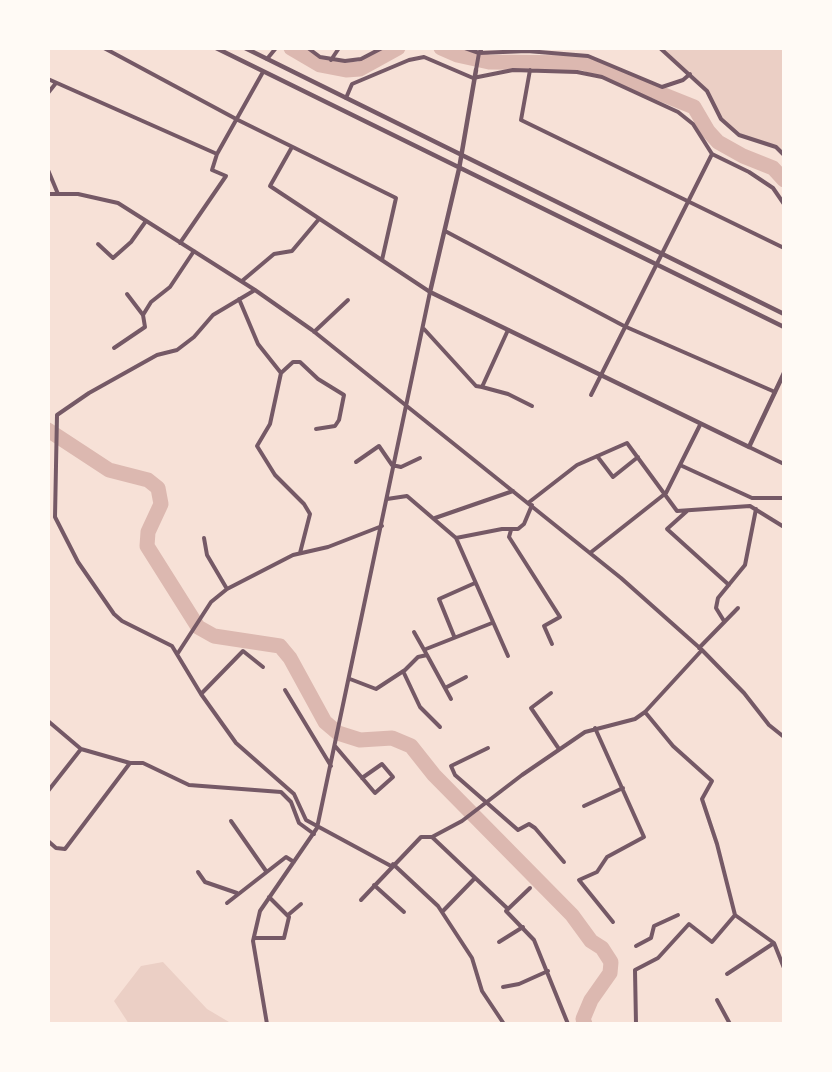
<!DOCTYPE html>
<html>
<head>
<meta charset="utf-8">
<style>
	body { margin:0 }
	#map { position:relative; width:832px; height:1072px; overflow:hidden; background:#f7e1d7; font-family:"Zilla Slab",serif }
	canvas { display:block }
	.frame { position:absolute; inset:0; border:50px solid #fffaf5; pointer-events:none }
</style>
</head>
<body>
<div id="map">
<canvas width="832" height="1072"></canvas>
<div class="frame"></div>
</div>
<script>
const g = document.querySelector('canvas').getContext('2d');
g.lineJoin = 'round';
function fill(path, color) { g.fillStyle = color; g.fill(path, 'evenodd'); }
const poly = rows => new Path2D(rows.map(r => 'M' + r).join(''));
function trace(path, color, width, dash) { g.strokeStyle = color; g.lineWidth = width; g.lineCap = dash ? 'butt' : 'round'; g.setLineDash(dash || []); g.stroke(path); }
const green = poly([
	[660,48,784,48,784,155,776,147,739,135,721,119,707,91],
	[163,962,207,1009,229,1022,239,1024,129,1024,114,1001,141,966]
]);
const river = poly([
	[291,48,320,65,346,70,360,69,398,48],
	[441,48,457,55,489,62,584,63,694,107,708,131,718,142,743,156,773,168,784,180],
	[48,430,109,470,148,480,158,488,161,504,148,532,147,546,198,627,214,636,280,646,290,658,325,722,338,733,360,740,392,738,411,746,434,775,572,915,591,941,602,948,611,962,610,973,591,1000,583,1019,585,1024]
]);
const minor = poly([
	[104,48,238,120,396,198,382,260],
	[308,48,320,57,345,61,361,59,382,48],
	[465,48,479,53,482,48],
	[660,48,707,91,721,119,739,135,776,147,784,155],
	[267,59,276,48],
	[331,60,339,48],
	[476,70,479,53,527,51,588,56,662,87,683,80,690,74],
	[530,70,521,120,784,248],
	[48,79,217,154],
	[48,93,56,83],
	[346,98,352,84,409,60,424,57,473,78,513,70,577,72,602,77,678,112,693,124,712,154,749,172,773,188,784,204],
	[48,170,58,194],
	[48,194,78,194,118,203,255,290,312,330,621,578,702,650,744,693,769,725,784,737],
	[445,231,624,326,775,392],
	[180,243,226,176,212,170,217,154,263,72],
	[98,244,113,258,131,242,146,221],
	[242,281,274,254,292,251,319,219],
	[255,290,213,315,194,337,177,350,157,355,89,393,57,415,55,517,78,562,114,614,122,621,172,646,201,694,236,743,294,794,306,820,391,866],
	[127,294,143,315,151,302,170,287,194,251],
	[239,299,258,344,281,373,270,424,257,446,275,475,304,504,310,514,300,553],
	[424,329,476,386,482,387,508,330],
	[314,332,348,300],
	[114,348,145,327,143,315],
	[281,373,293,362,300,362,318,379,344,395,339,420,335,426,316,429],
	[482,387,508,394,532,406],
	[591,395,712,154],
	[749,447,784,464],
	[597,456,613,477,638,457],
	[356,462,379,446,392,465,401,467,420,458],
	[680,465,752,498,784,498],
	[387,499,407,496,456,538,508,656],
	[528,503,577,465,627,443,677,511,750,506,784,527],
	[687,511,667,529,729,585],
	[435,518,513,491],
	[511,530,509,537,560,617,544,626,552,644],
	[204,538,207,555,227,589],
	[456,538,502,529,518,529,524,524,532,505],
	[590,553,666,493,700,425],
	[724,621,716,608,718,598,745,565,756,509],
	[414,632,427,655],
	[454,636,439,599,475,583],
	[699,648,738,608],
	[426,649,492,623],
	[178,653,211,602,227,589,293,555,328,547,382,526],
	[403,671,420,707,440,727],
	[350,679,376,689,405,670,418,657,427,655,451,699],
	[445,688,466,677],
	[285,690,331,766],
	[551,693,531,708,559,749],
	[201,694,243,651,263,667],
	[645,712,673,746,712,781,702,799,717,844,735,915,774,943,784,968],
	[48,721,81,749,130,763,143,763,189,785,281,792,291,802,299,823,314,834],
	[595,728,644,837,607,857,597,872,579,880,613,922],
	[335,746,375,793,393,777,382,764,362,778],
	[488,748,451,766,455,775,518,830,529,824,535,828,564,862],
	[48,791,81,749],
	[584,806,623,788],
	[231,821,266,871],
	[432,837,508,909],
	[48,841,56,848,65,849,130,763],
	[393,864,438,906,472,958,482,991,504,1024],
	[198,872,205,882,237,893],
	[374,885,404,912],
	[530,888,506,911,534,940,568,1024],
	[361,900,421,837,432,837,462,821,522,775,585,732,635,719,645,712,702,650],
	[227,903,286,857,294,862],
	[442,912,475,878],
	[288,915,301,904],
	[254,938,284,938,289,917,269,897],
	[499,942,523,927],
	[636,946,651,938,654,926,678,915],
	[727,974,774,943],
	[503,987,519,984,548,971],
	[717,1000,730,1024],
	[267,1024,253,941,260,911,317,828,430,292,270,186,292,147],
	[636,1024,635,970,658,958,689,924,712,942,735,915]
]);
const tertiary = poly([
	[216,48,784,327],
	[245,48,784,314],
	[476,70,459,169,430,292,749,447,784,373]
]);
fill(green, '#ebcfc5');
trace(river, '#dcb8b0', 15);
trace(minor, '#755966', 4);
trace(tertiary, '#755966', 4.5);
</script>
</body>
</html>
